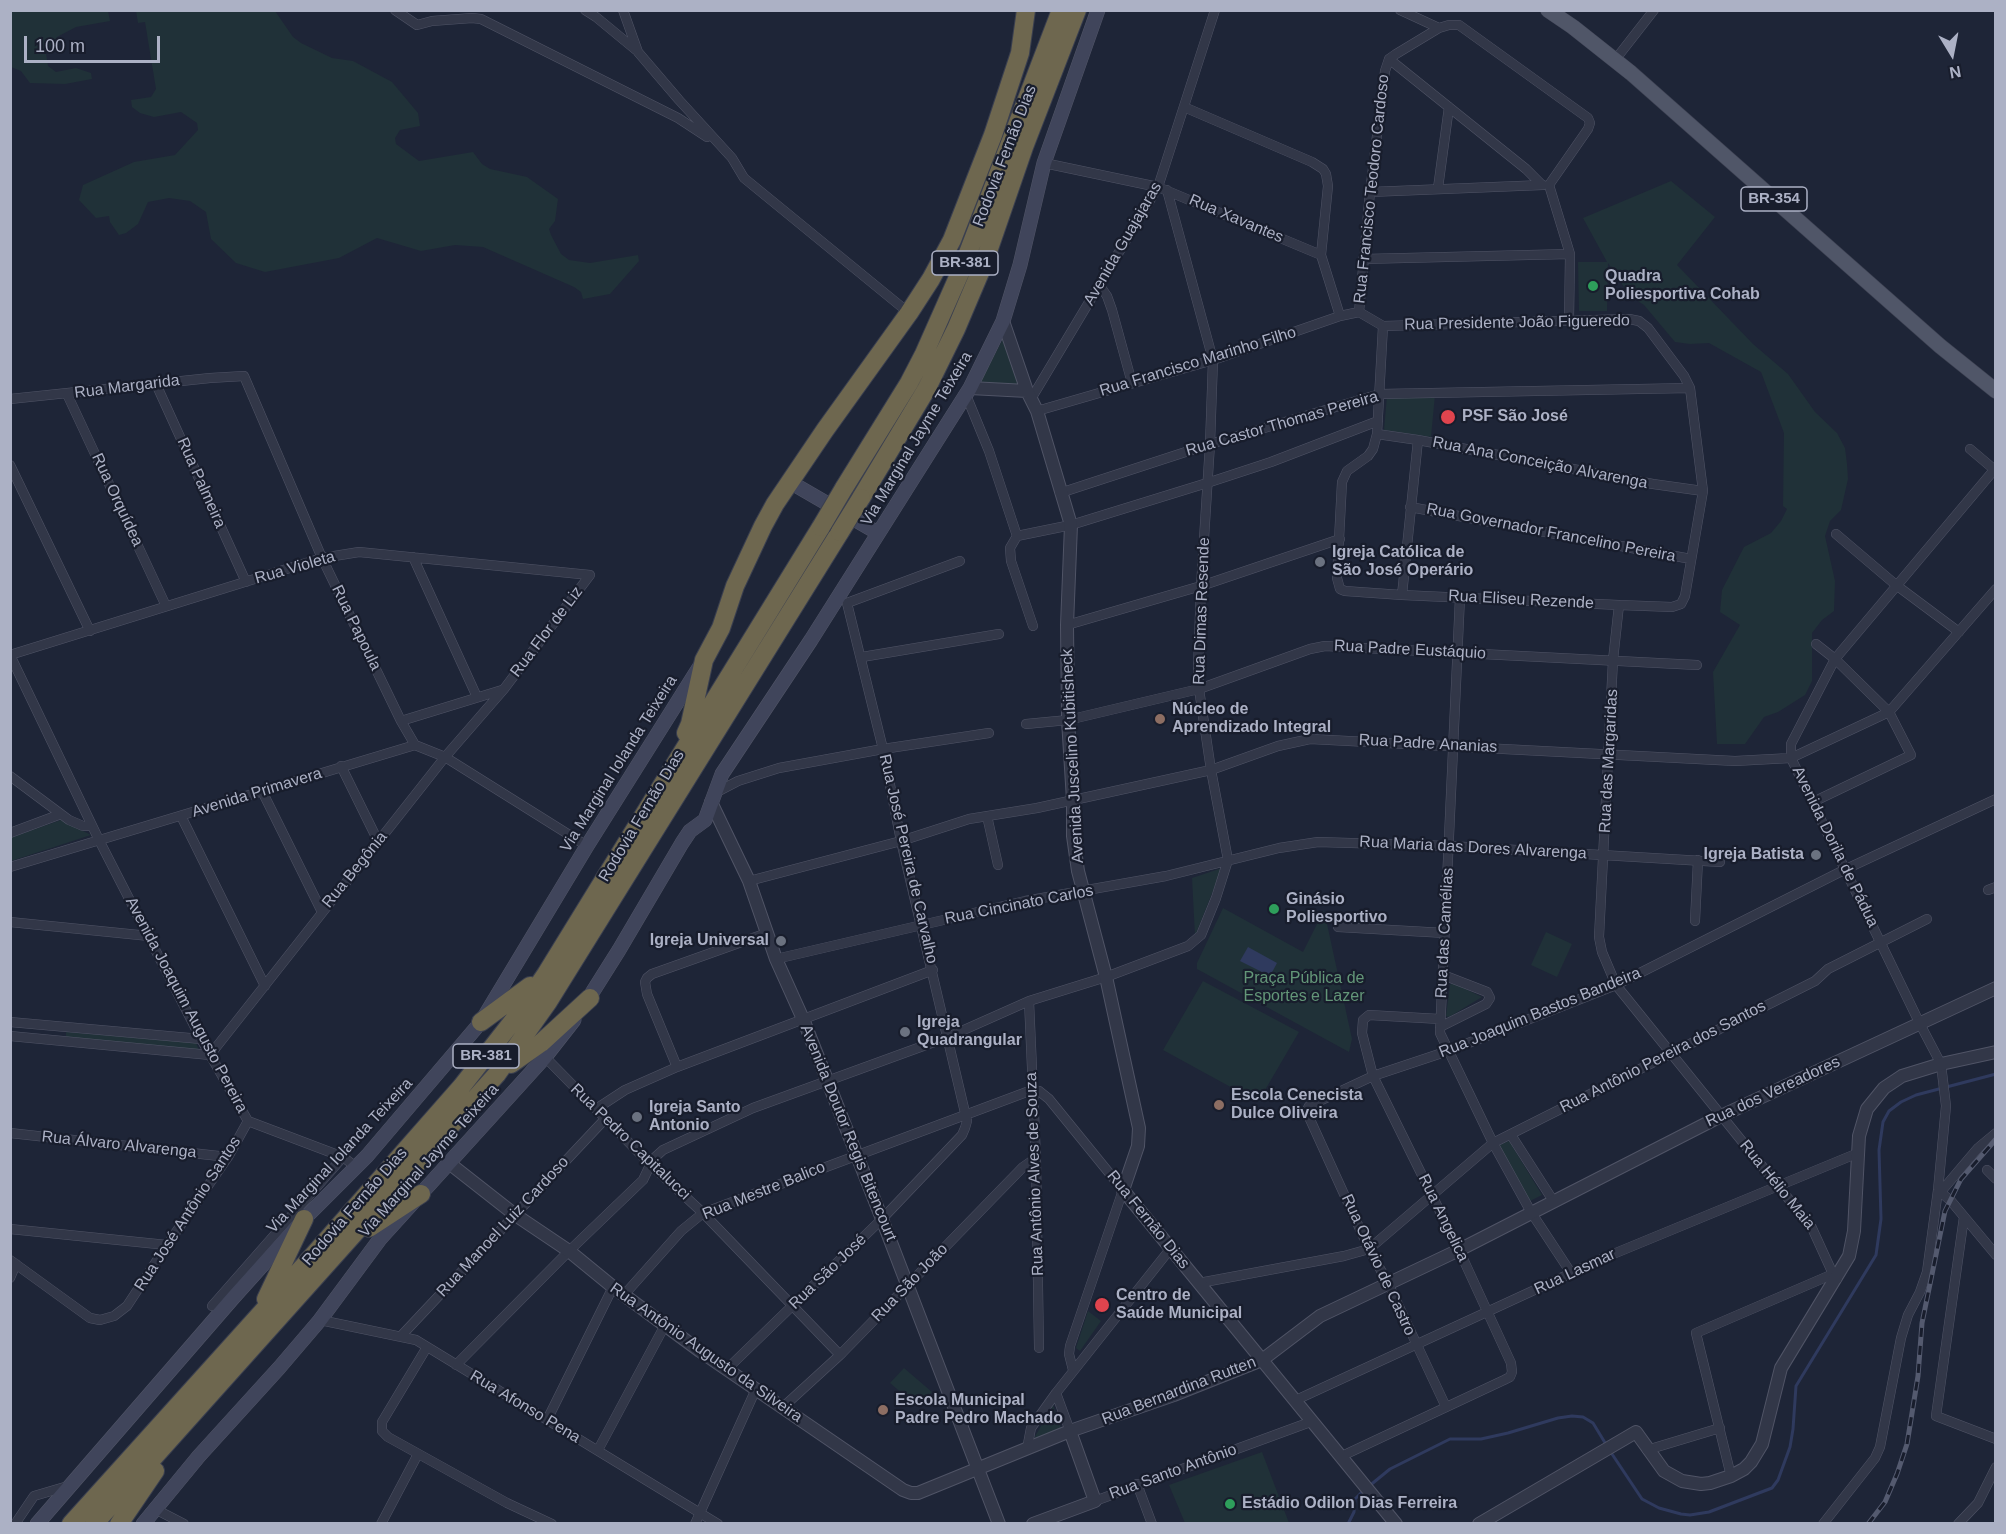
<!DOCTYPE html>
<html>
<head>
<meta charset="utf-8">
<style>
	body { margin:0 }
	#map { position:relative; width:2006px; height:1534px; overflow:hidden; background:#1e2537; font-family:Arial,sans-serif }
	canvas { display:block }
	.frame { position:absolute; inset:0; border:12px solid #acb1c5; pointer-events:none }
	.north { position:absolute; left:1922px; top:24px; width:60px; height:60px; -webkit-text-stroke:4px #181d2c; paint-order:stroke; rotate:170deg; font-size:16px; font-weight:700; line-height:24px; text-align:center; color:#acb1c5 }
	.north::after { content:''; display:block; margin:auto; width:21px; height:27px; background:#acb1c5; clip-path:polygon(50% 0,100% 100%,50% 72%,0 100%) }
	.scale { position:absolute; left:24px; top:36px; width:136px; height:27px; box-sizing:border-box; border:3px solid #acb1c5; border-top:0; padding-left:8px; font-size:18px; line-height:21px; white-space:nowrap; color:#acb1c5; -webkit-text-stroke:4px #181d2c; paint-order:stroke }
</style>
</head>
<body>
<div id="map">
<canvas width="2006" height="1534"></canvas>
<div class="frame"></div>
<div class="north">N</div>
<div class="scale">100 m</div>
</div>
<script>
const g = document.querySelector('canvas').getContext('2d');
g.lineJoin = 'round';
function fill(path, color) { g.fillStyle = color; g.fill(path, 'evenodd'); }
const poly = rows => new Path2D(rows.map(r => 'M' + r).join(''));
function trace(path, color, width, dash) { g.strokeStyle = color; g.lineWidth = width; g.lineCap = dash ? 'butt' : 'round'; g.setLineDash(dash || []); g.stroke(path); }
function drawText(font, color, halo, rows, align = 'center') {
  g.font = font + ' Arial,sans-serif'; g.lineWidth = 4.5; g.setLineDash([]); g.textBaseline = 'middle'; g.strokeStyle = halo; g.fillStyle = color; for (const [text, x, y, turn = 0] of rows) {
    g.save(); g.translate(x, y); g.rotate((+turn || 0) * Math.PI / 180); g.textAlign = isNaN(turn) ? turn : align; if (halo) g.strokeText(text, 0, 0); g.fillText(text, 0, 0); g.restore();
  }
}
const green = poly([
	[10,11,108,11,110,21,76,27,57,37,46,53,48,66,56,72,76,68,91,73,92,79,65,84,30,83,21,71,11,67],
	[136,11,275,11,293,37,301,43,332,58,353,61,392,82,418,113,420,126,400,130,395,138,396,144,419,161,473,152,482,164,490,169,527,177,558,199,555,221,549,229,551,235,561,254,569,260,590,263,638,255,639,261,610,294,583,299,581,292,574,287,483,247,455,245,421,251,377,238,339,258,265,272,236,263,211,239,206,212,190,201,169,198,148,202,138,224,126,233,119,235,110,222,109,216,96,218,79,200,83,185,134,162,175,155,198,130,197,123,181,112,154,117,140,113,132,107,131,100,151,97,156,89,145,22,138,23],
	[1671,181,1715,217,1677,265,1753,344,1788,374,1815,412,1837,433,1845,448,1847,464,1848,479,1841,510,1830,521,1825,536,1835,581,1834,611,1822,620,1812,633,1812,681,1805,695,1778,712,1764,717,1745,744,1717,744,1713,672,1740,625,1720,612,1722,590,1744,547,1771,533,1781,521,1787,509,1783,506,1784,433,1761,372,1709,343,1690,344,1675,342,1644,305,1630,296,1608,263,1607,311,1579,311,1578,262,1607,262,1583,218],
	[1003,339,1021,387,979,384],
	[1435,395,1431,437,1384,430,1387,396],
	[61,820,91,835,11,861,10,838],
	[1222,868,1195,936,1192,878],
	[1223,908,1303,952,1324,910,1352,1039,1349,1052,1197,969,1197,963],
	[1546,932,1572,944,1557,977,1531,965],
	[1203,981,1299,1032,1258,1102,1163,1050],
	[1453,983,1482,997,1449,1017,1446,1016,1450,985],
	[66,1032,196,1043,199,1050,66,1037],
	[1509,1141,1542,1195,1530,1201,1499,1145],
	[1088,1311,1101,1321,1080,1351,1076,1348],
	[904,1368,932,1392,918,1407,890,1383],
	[1053,1405,1061,1428,1033,1440],
	[1262,1452,1289,1523,1185,1523,1169,1485]
]);
const water = poly([
	[1248,947,1277,963,1270,976,1240,961]
]);
const stream = poly([
	[1610,1451,1642,1499,1659,1508,1681,1514,1690,1515,1709,1512,1772,1488,1778,1480,1790,1447,1793,1429,1796,1386,1876,1255,1881,1219,1879,1150,1883,1122,1889,1111,1901,1102,1916,1095,1996,1074],
	[1368,1487,1390,1469,1450,1439,1481,1439,1508,1433,1558,1418,1572,1416,1583,1417,1593,1423,1607,1446],
	[1348,1524,1354,1512,1355,1499,1363,1491]
]);
const minor = poly([
	[395,10,417,25,432,21,472,18,481,19,678,118,707,137],
	[585,10,596,17,636,50],
	[623,10,638,52,679,100,732,158,744,178,909,313],
	[1400,10,1439,28],
	[1389,59,1526,169,1542,185],
	[1615,60,1654,10],
	[1184,107,1312,162,1323,169,1326,174,1328,186,1321,255,1340,316],
	[1044,163,1158,187,1321,255],
	[1549,185,1570,254,1569,321],
	[1438,188,1449,107],
	[1370,192,1543,185],
	[1363,259,1570,254],
	[1100,286,1107,296,1112,310,1132,383],
	[1359,312,1370,192,1385,71,1389,59,1396,54,1439,28,1449,25,1459,25,1588,118,1590,123,1588,129,1549,185],
	[1359,312,1383,326],
	[1629,319,1639,321,1648,328,1684,376,1690,388,1703,491,1685,596,1681,604,1672,607,1619,605,1402,595,1345,591,1340,589,1337,578,1342,482,1347,471,1368,456,1373,449,1377,434,1383,326,1629,319],
	[156,384,246,582],
	[67,394,166,606],
	[966,395,989,451,1017,536],
	[10,399,210,378,244,376,322,558,401,721,415,745],
	[1031,399,1158,187,1215,10],
	[1037,411,1213,360,1340,316,1359,312],
	[1377,434,1418,440,1653,484,1703,491],
	[1970,449,1996,471],
	[10,465,90,631],
	[1060,493,1210,444,1380,394,1690,388],
	[1410,507,1691,559],
	[1836,534,1896,585,1959,632],
	[413,557,477,697],
	[1402,595,1418,440],
	[1460,597,1440,1033,1493,1143,1531,1212,1571,1273],
	[1619,605,1613,660,1599,937,1602,952,1616,985,1812,1228,1833,1274,1837,1279],
	[1067,625,1201,586,1340,539],
	[1033,626,1011,561,1010,548,1017,536,1071,525,1207,483,1271,462,1378,421],
	[10,655,322,558,359,552,590,575,504,689,445,757,210,1055,10,1036],
	[10,655,99,840,201,1039,248,1121,343,1157,356,1167],
	[862,657,999,634],
	[401,721,502,690],
	[1026,724,1068,720,1199,689,1310,649,1325,646,1697,665],
	[415,745,445,757,587,846],
	[341,766,378,841],
	[10,776,69,820,83,826,92,826],
	[262,791,322,912],
	[715,793,738,781,779,768,883,749,989,733],
	[1813,802,1911,755,1889,712,1835,659,1816,644],
	[181,816,265,986],
	[987,816,998,865],
	[10,833,61,814],
	[10,867,415,745],
	[749,881,901,841,969,819,1037,808,1211,770,1278,746,1310,739,1735,761,1791,758,1889,712,1996,589],
	[1988,890,1996,887],
	[1695,921,1698,860],
	[10,922,149,936],
	[1338,927,1445,933],
	[776,959,1025,901,1166,876,1279,848,1318,842,1450,846,1720,862],
	[1029,1001,1036,1158,1039,1348],
	[10,1022,201,1039],
	[1440,1027,1486,1004,1490,998,1487,992,1443,975],
	[545,1057,650,1164,703,1213,840,1355],
	[677,1067,647,994,645,982,647,978,652,974,767,933],
	[596,1109,625,1090,677,1067,933,970],
	[10,1133,228,1157],
	[1996,1133,1978,1148,1944,1188,1938,1190,1951,1201,1996,1255],
	[1511,1135,1554,1202],
	[1987,1170,1996,1179],
	[1964,1217,1936,1416,1996,1439],
	[10,1229,167,1245],
	[10,1260,90,1318,100,1320,114,1316,127,1306,167,1245,228,1157,248,1121],
	[10,1278,16,1264],
	[1199,1283,1344,1256,1369,1249,1493,1143,1815,981,1828,969,1927,919],
	[624,1295,681,1231,703,1213,1032,1090,1039,1091,1049,1099,1123,1190,1070,1346,1069,1354,1073,1370],
	[212,1306,343,1157],
	[320,1320,416,1340,718,1524],
	[401,1336,606,1118],
	[427,1347,382,1422,382,1431,388,1437,507,1503,552,1524],
	[456,1365,569,1251,643,1180,653,1159,663,1150,753,1108,948,1037,1029,1001,1106,977,1188,946,1201,935,1216,898,1228,860,1211,770,1199,689,1198,668,1201,586,1210,444,1213,360,1167,190],
	[727,1369,882,1219,962,1135,965,1128,967,1121,901,841,883,749,847,603,960,561],
	[1056,1393,1070,1431],
	[1296,1400,1606,1257,1858,1153],
	[1446,1407,1388,1283,1369,1249,1308,1115,1307,1110,1309,1106,1373,1076,1448,1051,1616,985,1846,869,1996,799],
	[782,1408,840,1355,1023,1167,1036,1158],
	[547,1420,613,1287],
	[1027,1449,1031,1428,1056,1393,1171,1248],
	[598,1450,665,1325],
	[1647,1450,1720,1428],
	[1342,1456,1504,1380,1510,1377,1512,1372,1511,1363,1459,1250,1373,1076,1362,1033,1363,1020,1369,1015,1440,1019],
	[1731,1476,1696,1333,1833,1274],
	[1137,1484,1152,1524],
	[1095,1501,1313,1421],
	[155,1509,184,1524],
	[15,1524,34,1496,68,1486],
	[381,1524,418,1454],
	[695,1524,756,1389],
	[1823,1524,1875,1458,1880,1447,1901,1338,1908,1315,1920,1292,1927,1272,1938,1190,1946,1106,1941,1064,1920,1024,1791,758,1791,744,1835,659,1994,470],
	[1958,1524,1978,1503,1996,1467]
]);
const tertiary = poly([
	[1003,321,1027,391,1037,411,1071,525,1067,625,1068,720,1073,800,1073,836,1078,871,1106,977,1139,1128,1138,1146,1123,1190,1396,1524],
	[970,388,1027,391],
	[711,802,749,881,776,959,803,1019,882,1219,999,1524],
	[449,1163,514,1214,569,1251,613,1287,700,1351,903,1490,911,1493,918,1493,1070,1431,1174,1395,1262,1360,1320,1316,1459,1250,1721,1116,1996,988],
	[1033,1524,1095,1501,1070,1431],
	[1479,1524,1636,1432,1664,1471,1682,1481,1701,1484,1710,1483,1731,1476,1744,1469,1751,1462,1762,1444,1781,1368,1849,1256,1854,1231,1859,1136,1867,1109,1884,1088,1902,1076,1941,1064,1996,1052]
]);
const secondary = poly([
	[790,482,878,533],
	[585,1004,619,950,682,843,690,831,705,820,722,774,811,640,970,388,1003,321,1020,265,1044,163,1098,10],
	[37,1524,233,1298,304,1219,367,1156,481,1022,587,846,700,666],
	[143,1524,199,1456,279,1368,320,1320,380,1239,545,1057,574,1020]
]);
const primary = poly([
	[1548,10,1573,27,1631,73,1940,346,1996,391]
]);
const motorway = poly([
	[844,488,909,383,924,354,963,266,1061,10],
	[861,498,926,390,956,329,984,263,1024,147,1077,10],
	[686,733,690,724,704,660,721,628,735,586,763,526,775,504,825,430,909,313,931,279,952,240,993,135,1020,53,1026,10],
	[481,1022,530,986],
	[511,1064,541,1043,590,998],
	[369,1228,421,1194],
	[266,1299,304,1219],
	[71,1524,310,1259,462,1086,520,1012,546,974,821,527],
	[94,1524,497,1074,548,1002,840,532],
	[119,1524,155,1471]
]);
const rail = poly([
	[1868,1524,1885,1502,1897,1474,1907,1444,1918,1376,1922,1323,1945,1211,1961,1179,1996,1139]
]);
const motorwayBridge = poly([
	[821,527,844,488],
	[840,532,861,498]
]);
const markers = [
	[1593,286,6,"#2e9e5b"],
	[1448,417,8,"#e0444e"],
	[1320,562,6,"#6b7280"],
	[1160,719,6,"#8d6e63"],
	[1816,855,6,"#6b7280"],
	[1274,909,6,"#2e9e5b"],
	[781,941,6,"#6b7280"],
	[905,1032,6,"#6b7280"],
	[1219,1105,6,"#8d6e63"],
	[637,1117,6,"#6b7280"],
	[1102,1305,8,"#e0444e"],
	[883,1410,6,"#8d6e63"],
	[1230,1504,6,"#2e9e5b"]
];
const shields = [
	[1774,199,66],
	[965,263,66],
	[486,1056,66]
];
const shieldNames = [
	["BR-354",1774,199],
	["BR-381",965,263],
	["BR-381",486,1056]
];
const streetNames = [
	["Rodovia Fernão Dias",1005,156,-69],
	["Rua Francisco Teodoro Cardoso",1372,189,-84],
	["Rua Xavantes",1236,219,23],
	["Avenida Guajajaras",1123,244,-60],
	["Rua Presidente João Figueredo",1517,323,-1],
	["Rua Francisco Marinho Filho",1198,362,-17],
	["Rua Margarida",127,387,-7],
	["Rua Castor Thomas Pereira",1282,424,-16],
	["Via Marginal Jayme Teixeira",917,439,-59],
	["Rua Ana Conceição Alvarenga",1540,463,11],
	["Rua Palmeira",201,483,66],
	["Rua Orquídea",117,500,65],
	["Rua Governador Francelino Pereira",1551,533,11],
	["Rua Violeta",295,568,-16],
	["Rua Eliseu Rezende",1521,600,3],
	["Rua Dimas Resende",1202,611,-88],
	["Rua Papoula",356,628,64],
	["Rua Flor de Liz",547,632,-53],
	["Rua Padre Eustáquio",1410,650,3],
	["Rua Padre Ananias",1428,744,3],
	["Avenida Juscelino Kubitisheck",1073,756,-93],
	["Rua das Margaridas",1609,761,-87],
	["Via Marginal Iolanda Teixeira",619,764,-58],
	["Avenida Primavera",257,793,-17],
	["Rodovia Fernão Dias",642,816,-59],
	["Avenida Dorila de Pádua",1835,847,64],
	["Rua Maria das Dores Alvarenga",1473,848,3],
	["Rua José Pereira de Carvalho",908,859,77],
	["Rua Begônia",355,870,-51],
	["Rua Cincinato Carlos",1019,905,-11],
	["Rua das Camélias",1445,933,-87],
	["Avenida Joaquim Augusto Pereira",186,1005,62],
	["Rua Joaquim Bastos Bandeira",1540,1013,-22],
	["Rua Antônio Pereira dos Santos",1663,1057,-27],
	["Rua dos Vereadores",1773,1092,-25],
	["Avenida Doutor Regis Bitencourt",848,1133,68],
	["Rua Pedro Capitalucci",630,1142,44],
	["Rua Álvaro Alvarenga",119,1145,6],
	["Via Marginal Iolanda Teixeira",340,1156,-47],
	["Via Marginal Jayme Teixeira",429,1161,-48],
	["Rua Antônio Alves de Souza",1035,1174,-92],
	["Rua Hélio Maia",1777,1185,51],
	["Rua Mestre Balico",764,1191,-22],
	["Rodovia Fernão Dias",355,1207,-49],
	["Rua José Antônio Santos",188,1214,-57],
	["Rua Angelica",1443,1218,64],
	["Rua Fernão Dias",1148,1220,51],
	["Rua Manoel Luiz Cardoso",503,1227,-47],
	["Rua Otávio de Castro",1378,1265,65],
	["Rua São José",828,1272,-44],
	["Rua Lasmar",1575,1272,-25],
	["Rua São João",910,1283,-46],
	["Rua Antônio Augusto da Silveira",706,1353,35],
	["Rua Bernardina Rutten",1179,1391,-21],
	["Rua Afonso Pena",525,1407,31],
	["Rua Santo Antônio",1173,1472,-20]
];
const poiNames = [
	["Quadra",1605,277],
	["Poliesportiva Cohab",1605,295],
	["PSF São José",1462,417],
	["Igreja Católica de",1332,553],
	["São José Operário",1332,571],
	["Núcleo de",1172,710],
	["Aprendizado Integral",1172,728],
	["Igreja Batista",1804,855,"right"],
	["Ginásio",1286,900],
	["Poliesportivo",1286,918],
	["Igreja Universal",769,941,"right"],
	["Igreja",917,1023],
	["Quadrangular",917,1041],
	["Escola Cenecista",1231,1096],
	["Dulce Oliveira",1231,1114],
	["Igreja Santo",649,1108],
	["Antonio",649,1126],
	["Centro de",1116,1296],
	["Saúde Municipal",1116,1314],
	["Escola Municipal",895,1401],
	["Padre Pedro Machado",895,1419],
	["Estádio Odilon Dias Ferreira",1242,1504]
];
const parkNames = [
	["Praça Pública de",1304,979],
	["Esportes e Lazer",1304,997]
];
fill(green, '#203138');
fill(water, '#2f3a5e');
trace(stream, '#2f3a5e', 3);
trace(minor, '#505466', 10);
trace(tertiary, '#505466', 14);
trace(secondary, '#505466', 15);
trace(primary, '#3c4051', 16);
trace(motorway, '#3a3f4f', 20);
trace(minor, '#323748', 9);
trace(tertiary, '#323748', 12);
trace(secondary, '#40455b', 14);
trace(primary, '#505668', 15);
trace(motorway, '#6e674f', 18);
trace(rail, '#545a6f', 5);
trace(rail, '#181d2c', 3, [9]);
trace(motorwayBridge, '#3a3f4f', 20, []);
trace(motorwayBridge, '#6e674f', 18);
for (const [x, y, r, color] of markers) { const dot = new Path2D(); dot.arc(x, y, r, 0, 2 * Math.PI); g.fillStyle = color; g.fill(dot); trace(dot, '#181d2c', 2); }
for (const [x, y, w] of shields) { const box = new Path2D(); box.roundRect(x - w / 2, y - 12, w, 24, 4.5); g.fillStyle = '#181d2c'; g.fill(box); trace(box, '#acb1c5', 1.5); }
drawText('bold 15px', '#acb1c5', null, shieldNames);
drawText('16px', '#acb1c5', '#181d2c', streetNames);
drawText('bold 16px', '#acb1c5', '#181d2c', poiNames, 'left');
drawText('16px', '#639678', '#181d2c', parkNames);
</script>
</body>
</html>
